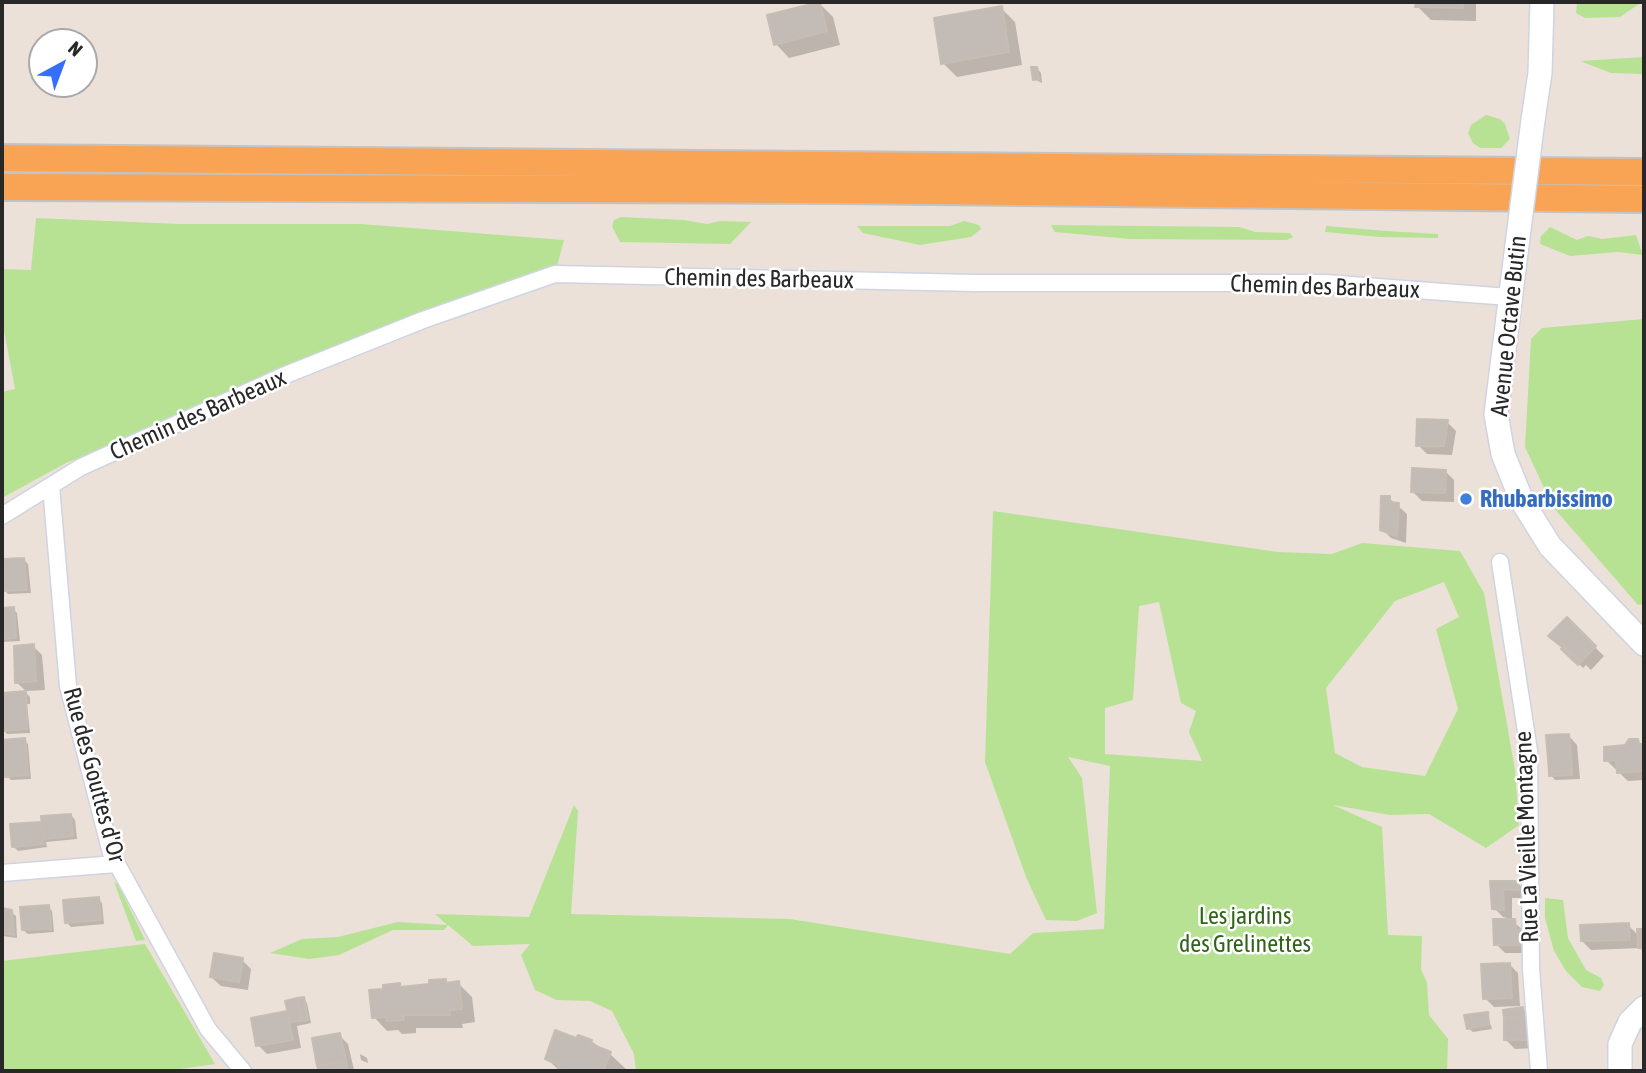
<!DOCTYPE html>
<html>
<head>
<meta charset="utf-8">
<style>
	body { margin:0 }
	#map { position:relative; width:1646px; height:1073px; overflow:hidden; background:#ebe1d9; font-family:"Asap Condensed",sans-serif }
	canvas { display:block }
	.frame { position:absolute; inset:0; border:4px solid #282828; pointer-events:none }
	.north { position:absolute; left:28px; top:28px; width:70px; height:70px; box-sizing:border-box; background:#fff; border:2px solid #a9a9a9; border-radius:50%; rotate:41deg; font-size:19px; font-weight:700; line-height:28px; text-align:center; color:#282828 }
	.north::after { content:''; display:block; margin:auto; width:24px; height:32px; background:#366ffa; clip-path:polygon(50% 0,100% 100%,50% 72%,0 100%) }
</style>
</head>
<body>
<div id="map">
<canvas width="1646" height="1073"></canvas>
<div class="frame"></div>
<div class="north">N</div>
</div>
<script>
const g = document.querySelector('canvas').getContext('2d');
g.lineJoin = 'round';
function fill(path, color) { g.fillStyle = color; g.fill(path, 'evenodd'); }
const poly = rows => new Path2D(rows.map(r => 'M' + r).join(''));
function trace(path, color, width, dash) { g.strokeStyle = color; g.lineWidth = width; g.lineCap = dash ? 'butt' : 'round'; g.setLineDash(dash || []); g.stroke(path); }
function drawText(font, color, halo, rows, align = 'center') {
  g.font = font + ' "Asap Condensed",sans-serif'; g.lineWidth = 5; g.setLineDash([]); g.textBaseline = 'middle'; g.strokeStyle = halo; g.fillStyle = color; for (const [text, x, y, turn = 0] of rows) {
    g.save(); g.translate(x, y); g.rotate((+turn || 0) * Math.PI / 180); g.textAlign = isNaN(turn) ? turn : align; if (halo) g.strokeText(text, 0, 0); g.fillText(text, 0, 0); g.restore();
  }
}
const green = poly([
	[1582,2,1638,2,1639,4,1620,17,1585,18,1576,13,1577,4],
	[1644,57,1644,74,1611,73,1580,61],
	[1486,115,1500,119,1505,124,1510,139,1501,148,1480,148,1473,143,1468,133,1471,125],
	[621,217,684,220,707,224,720,221,751,222,730,244,620,242,612,226,614,220],
	[36,218,180,224,361,224,564,240,555,274,423,320,66,463,2,498,2,392,15,389,2,320,2,269,31,270],
	[964,221,979,225,981,229,971,237,920,245,863,233,857,226,950,226],
	[1051,225,1240,227,1255,232,1290,233,1293,237,1287,240,1130,239,1055,232],
	[1326,226,1386,231,1438,234,1438,238,1380,237,1325,232],
	[1550,227,1577,240,1588,236,1602,239,1636,235,1643,255,1618,252,1570,256,1540,244,1541,236],
	[1644,319,1644,604,1638,605,1553,507,1525,447,1531,339,1542,328],
	[993,511,1278,552,1332,554,1362,543,1460,551,1484,593,1515,770,1519,825,1486,848,1429,814,1390,815,1333,805,1382,827,1388,935,1422,936,1421,969,1427,983,1429,1015,1448,1039,1447,1071,636,1071,634,1054,612,1011,590,1001,557,1000,535,990,521,955,530,944,473,946,448,925,444,930,393,930,339,955,309,959,270,953,302,939,338,937,398,922,447,925,435,914,529,917,574,805,578,811,571,914,790,919,1010,954,1033,933,1104,929,1110,766,1068,757,1082,778,1097,913,1077,921,1046,920,1026,877,985,762],
	[1444,582,1459,617,1436,629,1458,709,1425,776,1362,767,1335,753,1326,688,1395,601],
	[1159,602,1181,703,1196,711,1189,732,1202,761,1105,754,1105,708,1133,700,1139,606],
	[114,882,118,884,145,940,136,941],
	[1545,898,1563,900,1568,938,1586,970,1601,978,1604,985,1600,991,1582,987,1566,971,1554,951,1545,918],
	[145,944,215,1064,167,1071,2,1071,2,961]
]);
const shadow = poly([
	[1417,2,1476,2,1476,21,1431,20,1417,6],
	[819,3,833,17,840,45,789,58,776,44],
	[1001,8,1015,22,1022,65,957,77,943,63],
	[1037,68,1041,73,1042,83,1034,79],
	[1447,422,1456,431,1452,455,1427,454,1418,445],
	[1445,471,1454,480,1454,502,1422,501,1413,492],
	[1389,498,1407,514,1406,543,1391,538,1382,529],
	[24,560,28,564,31,593,8,594,4,590,5,561],
	[13,609,17,613,20,641,2,642,2,610],
	[1567,620,1604,656,1591,670,1586,665,1583,668,1550,636],
	[33,646,42,655,45,690,26,691,16,682],
	[26,693,30,697,30,704,27,704,30,733,7,734,3,730,2,695],
	[1568,735,1577,745,1580,779,1555,780,1551,775],
	[24,740,28,744,31,779,11,780,7,776],
	[1638,741,1644,746,1644,780,1628,781,1606,760],
	[71,815,75,820,77,839,46,842,47,847,18,851,14,847,12,826,43,823],
	[1492,882,1517,882,1527,892,1527,898,1512,898,1512,921,1523,930,1530,953,1505,953,1496,944,1511,919,1503,917,1494,908],
	[98,899,102,903,104,924,71,927,67,923],
	[48,907,52,911,54,932,28,934,23,930],
	[2,912,11,912,16,916,17,938,2,936],
	[1628,925,1639,936,1639,931,1644,930,1644,952,1640,948,1591,950,1582,941],
	[242,960,251,969,248,990,221,986,211,977],
	[1509,964,1518,973,1520,1006,1494,1007,1485,998],
	[431,982,458,983,472,997,475,1022,462,1024,463,1028,416,1028,416,1033,402,1034,398,1030,387,1031,374,1017,385,990,399,985,403,989,431,986],
	[303,999,307,1003,311,1023,297,1026,301,1048,267,1054,258,1045,287,1013,291,1017],
	[1523,1009,1527,1013,1535,1048,1515,1049,1506,1040,1505,1012],
	[1487,1014,1492,1029,1473,1032,1468,1028],
	[339,1035,348,1044,354,1070,321,1071,314,1040],
	[578,1041,591,1041,610,1054,628,1071,560,1071,547,1059],
	[360,1054,367,1058,368,1063,361,1060]
]);
const building = poly([
	[820,2,827,31,774,45,767,15,820,2],
	[1416,2,1463,2,1463,8,1415,7,1416,2],
	[1002,6,1009,52,941,64,934,18,1002,6],
	[1031,67,1037,67,1039,79,1033,80,1031,67],
	[1417,419,1448,420,1444,446,1416,446,1417,419],
	[1412,468,1446,470,1445,493,1411,492,1412,468],
	[1381,496,1390,496,1390,502,1399,503,1397,536,1380,530,1381,496],
	[24,558,27,590,2,591,2,581,5,580,3,559,24,558],
	[14,607,16,638,2,639,2,608,14,607],
	[1567,617,1596,646,1581,662,1548,636,1567,617],
	[34,644,36,681,15,683,14,646,34,644],
	[1564,646,1581,662,1578,665,1561,649,1564,646],
	[26,691,27,729,2,731,2,693,26,691],
	[1569,734,1572,770,1549,772,1546,735,1569,734],
	[25,738,28,775,5,777,2,740,25,738],
	[1629,739,1638,739,1639,744,1644,744,1644,771,1617,773,1616,760,1604,761,1604,747,1625,745,1629,739],
	[1572,770,1572,775,1549,776,1549,772,1572,770],
	[71,814,73,836,43,839,41,816,71,814],
	[41,822,44,844,12,847,10,824,41,822],
	[1490,881,1518,881,1519,890,1503,889,1504,910,1492,909,1490,881],
	[99,897,101,920,65,923,63,900,99,897],
	[49,905,51,929,22,930,20,907,49,905],
	[2,908,12,910,14,935,2,933,2,908],
	[1493,919,1515,919,1516,930,1522,929,1522,945,1494,945,1493,919],
	[1629,923,1630,940,1581,941,1580,925,1629,923],
	[1637,929,1644,929,1644,948,1638,948,1637,929],
	[214,953,243,958,239,982,210,977,214,953],
	[1510,963,1512,998,1483,999,1481,964,1510,963],
	[446,979,446,983,459,981,462,1009,449,1010,450,1015,403,1015,404,1020,387,1021,386,1017,372,1018,369,990,383,989,383,985,400,983,400,987,429,984,429,980,446,979],
	[304,997,308,1020,301,1021,297,998,304,997],
	[297,998,301,1021,290,1022,285,1001,297,998],
	[1523,1007,1524,1017,1504,1018,1503,1010,1523,1007],
	[287,1011,293,1040,256,1046,251,1018,287,1011],
	[1488,1012,1489,1025,1467,1029,1464,1015,1488,1012],
	[1526,1017,1527,1040,1504,1040,1504,1018,1526,1017],
	[555,1030,576,1038,578,1035,592,1040,591,1044,611,1052,603,1071,563,1071,558,1067,559,1065,545,1059,555,1030],
	[340,1033,346,1061,317,1066,312,1038,340,1033],
	[346,1061,347,1070,319,1071,317,1066,346,1061]
]);
const minor = poly([
	[51,486,68,686,111,853,208,1029,243,1071],
	[2,516,81,467,283,376,423,320,555,274,975,283,1325,283,1509,297],
	[1500,562,1529,751,1531,969,1539,1071],
	[2,873,116,864]
]);
const secondary = poly([
	[1533,120,1540,73,1542,2],
	[1517,245,1496,414,1503,454,1522,501,1550,546,1644,644],
	[1620,1071,1620,1044,1630,1022,1644,1008]
]);
const trunk = poly([
	[2,158,1644,172],
	[2,187,841,190,1644,199]
]);
const secondaryBridge = poly([
	[1517,245,1533,120]
]);
const markers = [
	[1466,499,7,"#3f7fe0"]
];
const streetNames = [
	["Chemin des Barbeaux",759,279,1],
	["Chemin des Barbeaux",1325,287,2],
	["Avenue Octave Butin",1509,326,-84],
	["Chemin des Barbeaux",198,415,-24],
	["Rue des Gouttes d'Or",94,775,75],
	["Rue La Vieille Montagne",1527,837,-92]
];
const shopNames = [
	["Rhubarbissimo",1480,499]
];
const parkNames = [
	["Les jardins",1245,916],
	["des Grelinettes",1245,944]
];
fill(green, '#b7e294');
fill(shadow, '#0003');
fill(building, '#c3bbb6');
trace(building, '#c6bdb3', 2);
trace(minor, '#ced4e1', 19);
trace(secondary, '#ced4e1', 26);
trace(trunk, '#c3c3c3', 30);
trace(minor, '#fff', 16);
trace(secondary, '#fff', 23);
trace(trunk, '#f8a454', 26);
trace(secondaryBridge, '#ced4e1', 26, []);
trace(secondaryBridge, '#fff', 23);
for (const [x, y, r, color] of markers) { const dot = new Path2D(); dot.arc(x, y, r, 0, 2 * Math.PI); g.fillStyle = color; g.fill(dot); trace(dot, '#fff', 2.5); }
drawText('24px', '#282828', '#fff', streetNames);
drawText('bold 24px', '#366cbe', '#fff', shopNames, 'left');
drawText('24px', '#306419', '#fff', parkNames);
</script>
</body>
</html>
